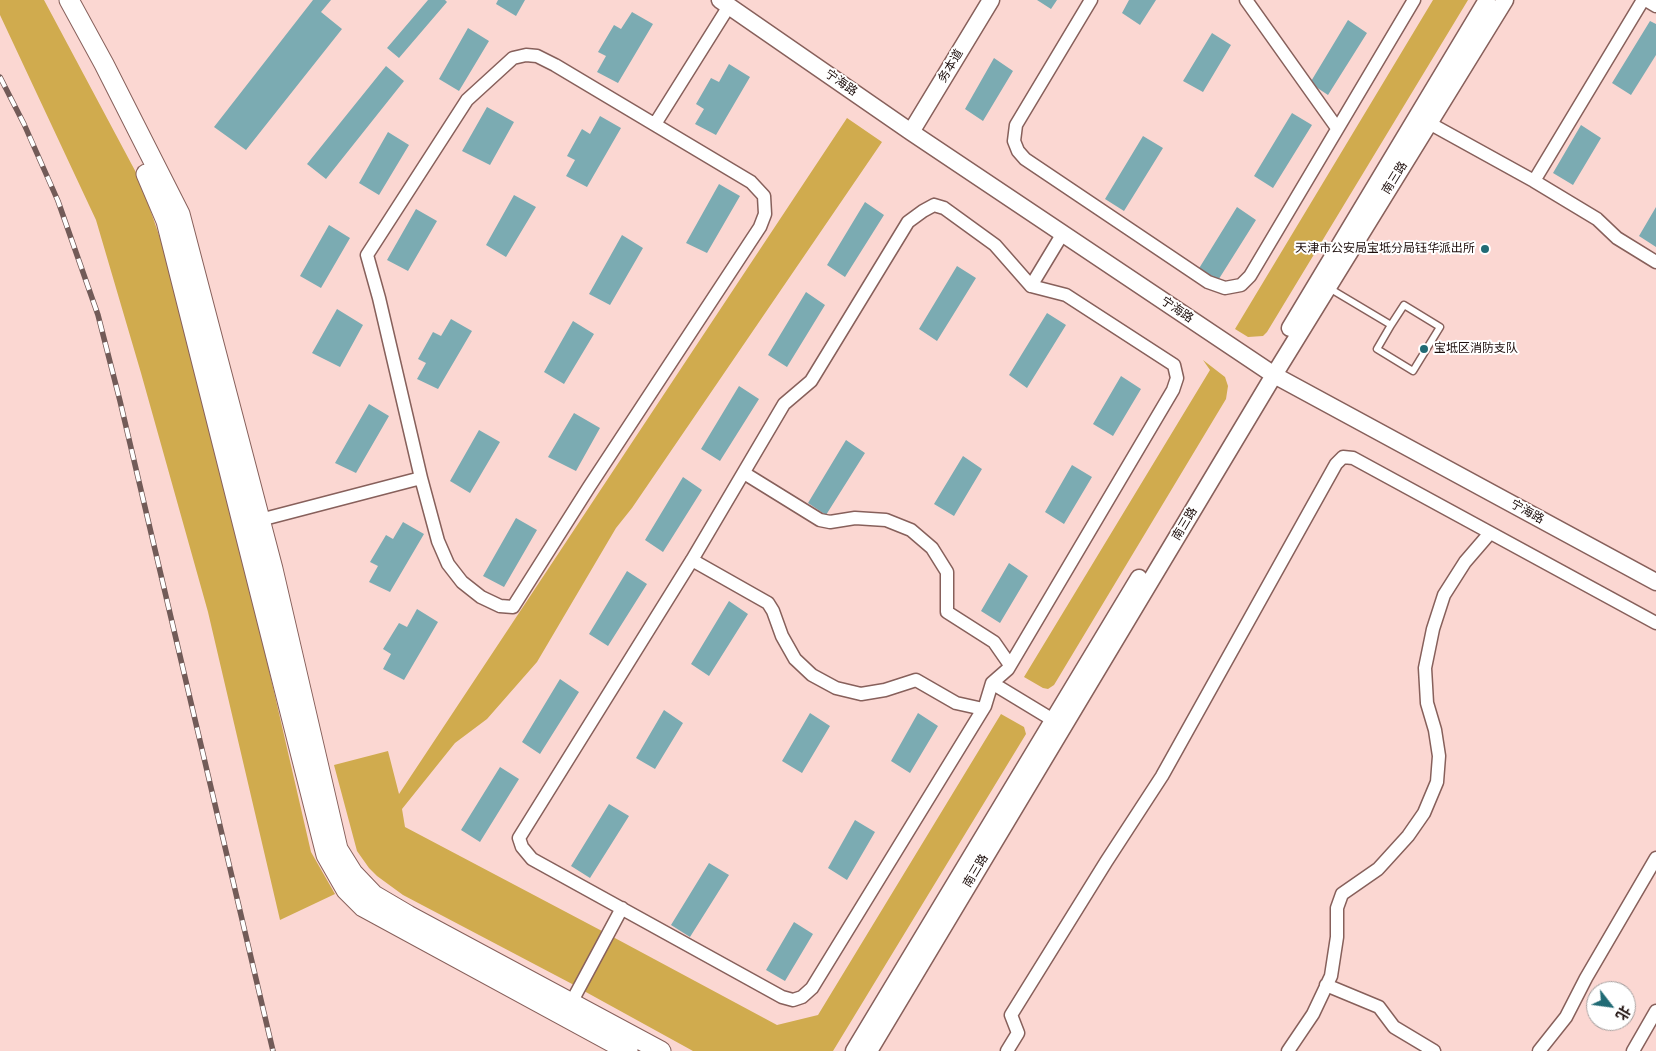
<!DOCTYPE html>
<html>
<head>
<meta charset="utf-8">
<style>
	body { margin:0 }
	#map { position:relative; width:1656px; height:1051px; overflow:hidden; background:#fbd7d2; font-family:Arial,"Noto Sans SC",sans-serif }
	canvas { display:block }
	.north { position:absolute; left:1586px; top:981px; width:50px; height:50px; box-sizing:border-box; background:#fff; border:1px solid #a49e9d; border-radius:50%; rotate:120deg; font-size:14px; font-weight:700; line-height:20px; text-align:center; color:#1c0d0b }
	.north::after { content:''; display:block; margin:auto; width:18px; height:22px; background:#216b75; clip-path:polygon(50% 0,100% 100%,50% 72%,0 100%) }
</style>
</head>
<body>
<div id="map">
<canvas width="1656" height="1051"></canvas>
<div class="north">北</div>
</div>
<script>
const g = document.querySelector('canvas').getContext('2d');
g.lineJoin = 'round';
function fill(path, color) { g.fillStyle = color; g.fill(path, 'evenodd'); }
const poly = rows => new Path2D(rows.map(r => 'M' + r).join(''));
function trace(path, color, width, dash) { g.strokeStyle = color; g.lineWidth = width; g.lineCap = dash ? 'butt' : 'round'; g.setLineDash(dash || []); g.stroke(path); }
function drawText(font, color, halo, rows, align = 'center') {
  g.font = font + ' Arial,"Noto Sans SC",sans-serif'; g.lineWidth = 4; g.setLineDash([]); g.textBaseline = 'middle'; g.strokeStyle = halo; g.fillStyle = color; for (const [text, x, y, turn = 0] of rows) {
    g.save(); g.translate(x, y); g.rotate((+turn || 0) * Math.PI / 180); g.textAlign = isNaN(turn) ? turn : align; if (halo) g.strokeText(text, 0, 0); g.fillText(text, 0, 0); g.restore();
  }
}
const green = poly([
	[0,0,44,0,140,180,181,299,227,488,311,852,335,894,280,920,208,612,141,373,96,220,0,15],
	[1433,0,1468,0,1267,332,1263,336,1248,337,1235,329],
	[847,118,882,142,632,508,616,528,537,662,487,719,455,743,402,809,405,827,602,931,574,985,403,895,377,876,369,868,357,851,334,765,388,751,399,794],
	[1203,360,1225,377,1228,386,1226,399,1054,685,1048,689,1043,688,1024,677,1210,370],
	[1001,714,1024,727,1026,734,833,1051,693,1051,584,991,613,937,777,1025,818,1015]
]);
const building = poly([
	[313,0,331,0,321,12,342,29,246,150,214,127],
	[428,0,445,0,447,2,399,58,387,48],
	[498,0,525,0,516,16,496,4],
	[1037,0,1057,0,1051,9],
	[1129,0,1156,0,1140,25,1122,13],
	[632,12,653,24,618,83,597,72,606,56,598,52,614,25,621,29],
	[1348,20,1367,33,1328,95,1310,83],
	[1650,21,1656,24,1656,55,1631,95,1612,83],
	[468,28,489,41,459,91,439,79],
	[1212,33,1231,45,1203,92,1183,81],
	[994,58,1013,71,983,121,965,109],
	[729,64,750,77,716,135,695,124,704,109,696,104,711,78,719,82],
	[386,66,404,81,326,179,307,164],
	[487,107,514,122,490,165,462,151],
	[1292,113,1312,125,1273,188,1254,176],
	[600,116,621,128,587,187,566,176,575,160,567,156,582,129,590,134],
	[1581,125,1601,138,1573,185,1553,173],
	[388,132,409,145,379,195,359,183],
	[1143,136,1163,148,1124,211,1105,199],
	[719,184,740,196,707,253,686,243],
	[514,195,536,207,506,257,486,245],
	[865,202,884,215,845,277,827,265],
	[1237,207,1256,220,1217,282,1198,270],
	[1656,207,1656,247,1639,236],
	[416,209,437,221,408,271,387,260],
	[329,225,350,238,321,288,300,276],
	[622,235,643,248,610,305,589,294],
	[957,266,976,278,937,341,919,329],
	[806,292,825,305,787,367,768,355],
	[337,309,363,325,340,367,312,353],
	[1047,313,1066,325,1027,388,1009,375],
	[451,319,472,331,438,389,417,379,426,363,418,359,433,332,441,336],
	[573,321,594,334,564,384,544,372],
	[1121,376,1141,389,1113,436,1093,424],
	[739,386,759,399,720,461,701,449],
	[369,404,389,416,356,473,335,463],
	[574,413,600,428,576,471,548,457],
	[479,430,500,442,470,493,450,481],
	[846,440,865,453,826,515,808,503],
	[963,456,982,469,954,516,934,504],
	[1072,465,1092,477,1064,524,1045,512],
	[683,477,702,490,663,552,645,540],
	[516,518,537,530,504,587,483,576],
	[403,522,424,534,390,592,369,582,378,566,370,562,386,535,393,539],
	[1009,563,1028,576,1000,623,981,611],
	[627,571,647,584,608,646,589,634],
	[729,601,748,614,709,676,691,664],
	[417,609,438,622,404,680,383,669,391,654,383,649,399,623,407,627],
	[560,679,579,692,540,754,522,742],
	[664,710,683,723,655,769,636,758],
	[810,713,830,726,802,773,782,761],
	[918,713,938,726,910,773,891,761],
	[500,767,519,779,480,842,461,830],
	[609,804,629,816,590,878,571,866],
	[855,820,875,832,847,880,828,868],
	[709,863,729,875,690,937,671,925],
	[794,922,813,934,785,981,766,970]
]);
const service = poly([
	[1329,288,1391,325,1377,349,1413,371,1440,327,1404,305,1391,325]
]);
const minor = poly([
	[1091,0,1016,125,1014,141,1018,151,1025,159,1208,282,1225,288,1241,285,1250,276,1414,0],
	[1246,0,1337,128],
	[1646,0,1656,6],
	[1429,123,1534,181,1597,219,1617,238,1656,262],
	[655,124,729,6],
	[1534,181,1643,0],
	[934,205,944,208,995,245,1031,286,1066,295,1174,365,1177,378,1173,390,1008,669,992,683,985,706,812,988,802,997,793,1000,782,997,532,859,522,847,519,838,692,560,784,404,811,381,908,222,923,211,934,205],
	[1031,286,1063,233],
	[744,473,820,520,830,522,855,518,886,520,911,530,932,548,947,572,947,612,994,642,1010,665],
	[260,520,421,478,438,541,448,564,462,582,481,597,500,606,513,607,589,487,760,227,765,214,764,196,751,182,555,65,537,56,526,55,513,58,467,100,367,255,379,298,421,478],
	[692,560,768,603,773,611,782,636,795,659,812,675,836,688,861,694,885,690,916,680,956,703,983,709],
	[992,683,1053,720],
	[1326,985,1379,1007,1394,1027,1434,1051],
	[571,1003,622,908],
	[1007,1051,1018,1033,1011,1015,1106,862,1162,776,1336,464,1343,457,1353,458,1656,623],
	[1288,1051,1313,1014,1331,976,1337,937,1337,908,1342,894,1378,869,1408,836,1424,813,1437,782,1439,756,1435,730,1427,703,1425,668,1433,629,1444,595,1465,562,1490,533],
	[1539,1051,1566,1017,1586,978,1656,858],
	[1633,1051,1656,1011]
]);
const tertiary = poly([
	[720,0,911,132,1274,375,1656,582],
	[911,132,991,0],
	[1290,328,1487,0],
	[854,1051,1139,578],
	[869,1051,1274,375,1505,0]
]);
const secondary = poly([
	[69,0,104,64,180,214,273,569,338,849,353,873,374,895,408,915,661,1051],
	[146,174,166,221,326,855,346,890,363,907,628,1051]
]);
const rail = poly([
	[0,77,24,124,58,201,98,315,120,401,273,1051]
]);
const markers = [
	[1485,249,5,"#216b75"],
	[1424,349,5,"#216b75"]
];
const streetNames = [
	["务本道",951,66,-59],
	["宁海路",841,83,35],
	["南三路",1395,178,-58],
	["宁海路",1177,310,34],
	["宁海路",1527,512,29],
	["南三路",1185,524,-59],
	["南三路",976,871,-59]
];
const poiNames = [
	["天津市公安局宝坻分局钰华派出所",1475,249],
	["宝坻区消防支队",1434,349,"left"]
];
fill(green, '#d0ab4e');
fill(building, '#7babb2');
trace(service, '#87605b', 9);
trace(minor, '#87605b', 15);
trace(tertiary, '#87605b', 19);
trace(secondary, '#87605b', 21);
trace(service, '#fff', 6);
trace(minor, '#fff', 12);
trace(tertiary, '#fff', 16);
trace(secondary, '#fff', 19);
trace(rail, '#725b58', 5.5);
trace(rail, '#fff', 4, [11]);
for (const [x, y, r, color] of markers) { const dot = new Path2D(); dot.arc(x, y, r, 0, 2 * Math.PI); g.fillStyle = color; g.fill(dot); trace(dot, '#fff', 2); }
drawText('12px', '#1c0d0b', '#fff', streetNames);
drawText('12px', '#1c0d0b', '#fff', poiNames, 'right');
</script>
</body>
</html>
